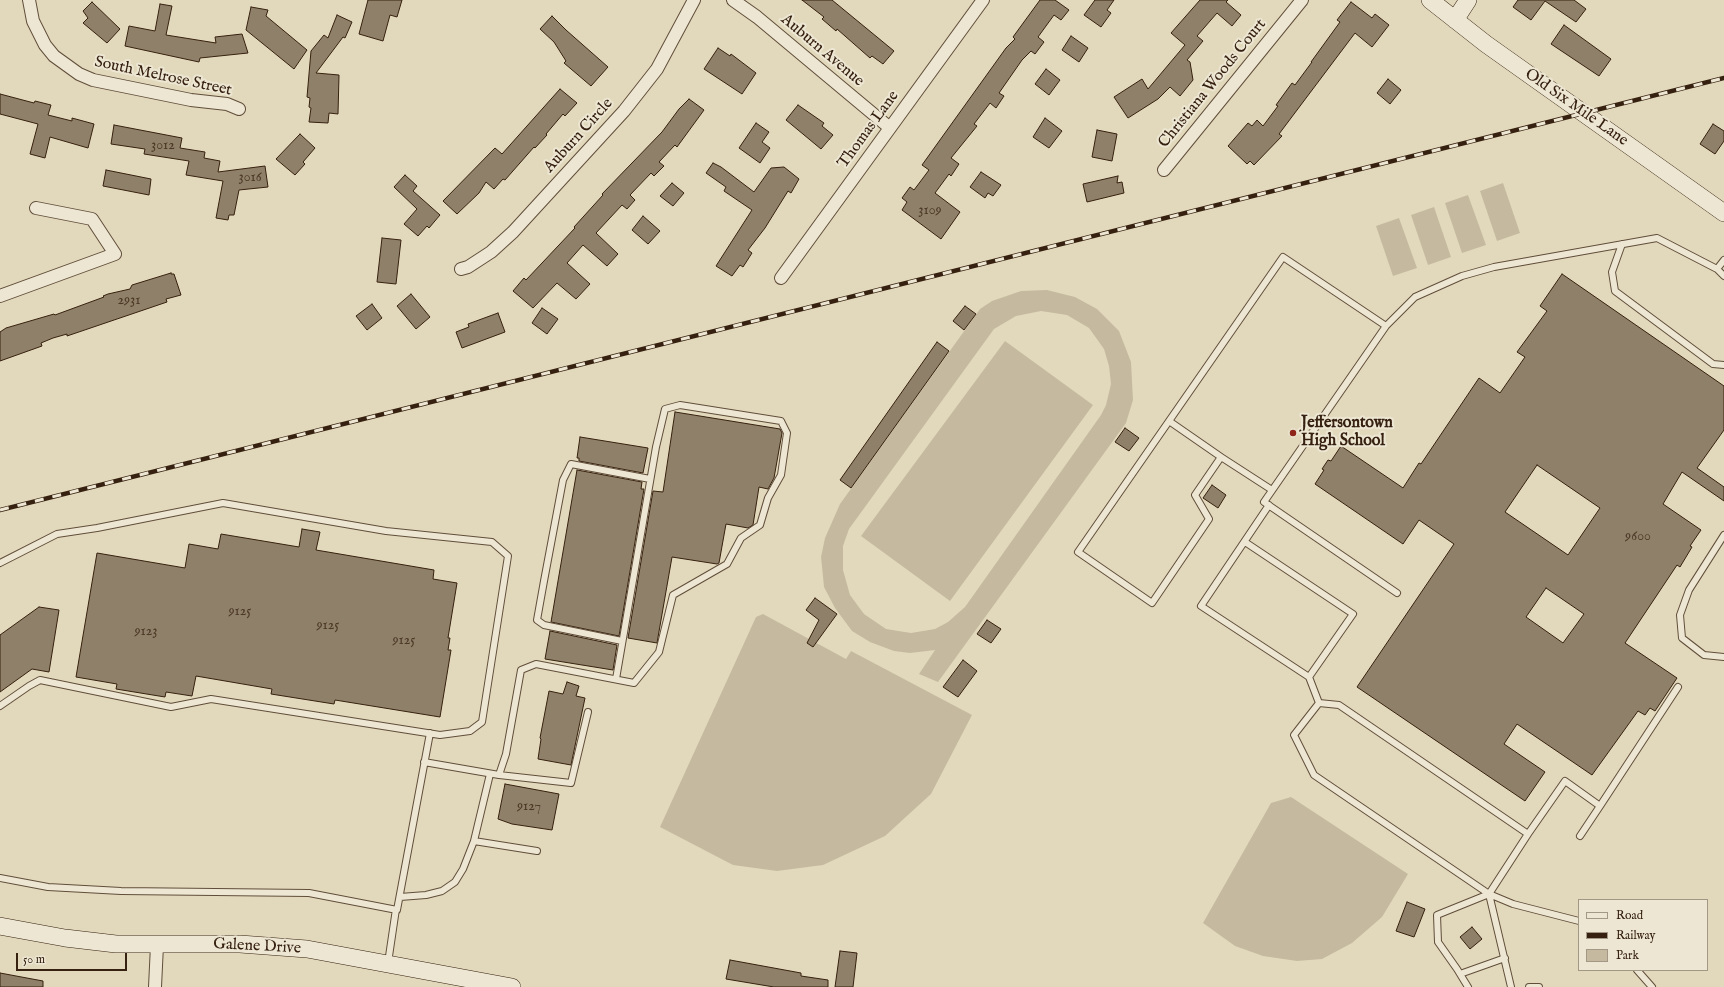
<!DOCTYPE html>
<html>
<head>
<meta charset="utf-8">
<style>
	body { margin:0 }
	#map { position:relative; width:1724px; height:987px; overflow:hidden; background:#e2d9bc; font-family:"IM FELL English",serif }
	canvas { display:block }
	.legend { position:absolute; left:1578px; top:899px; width:130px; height:72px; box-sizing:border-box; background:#ece6d3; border:1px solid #a39785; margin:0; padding:5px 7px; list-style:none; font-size:12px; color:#36200f }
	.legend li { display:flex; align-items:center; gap:8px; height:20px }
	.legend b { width:20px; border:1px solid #a39785 }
	.scale { position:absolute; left:16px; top:953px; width:111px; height:18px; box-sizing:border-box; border:2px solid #36200f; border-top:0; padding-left:5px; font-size:12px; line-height:14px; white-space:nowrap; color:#36200f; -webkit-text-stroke:3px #ece6d3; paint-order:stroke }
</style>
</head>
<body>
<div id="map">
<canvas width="1724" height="987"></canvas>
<ul class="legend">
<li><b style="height:5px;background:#ece6d3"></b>Road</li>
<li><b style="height:5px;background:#36200f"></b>Railway</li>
<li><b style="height:11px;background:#c5ba9f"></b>Park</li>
</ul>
<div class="scale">50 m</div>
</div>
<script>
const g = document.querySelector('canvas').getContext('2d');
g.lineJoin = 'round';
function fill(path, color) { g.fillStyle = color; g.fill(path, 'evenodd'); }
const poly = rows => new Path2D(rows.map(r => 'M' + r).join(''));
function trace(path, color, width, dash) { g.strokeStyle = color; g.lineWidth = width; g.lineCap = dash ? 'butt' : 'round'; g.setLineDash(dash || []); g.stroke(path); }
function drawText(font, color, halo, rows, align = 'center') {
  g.font = font + ' "IM FELL English",serif'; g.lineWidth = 4; g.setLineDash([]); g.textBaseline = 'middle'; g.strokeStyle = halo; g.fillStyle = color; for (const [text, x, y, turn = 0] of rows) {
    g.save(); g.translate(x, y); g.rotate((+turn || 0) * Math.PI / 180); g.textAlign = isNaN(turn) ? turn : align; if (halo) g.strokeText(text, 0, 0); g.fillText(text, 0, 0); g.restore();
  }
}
const green = poly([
	[1503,183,1520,233,1497,241,1480,191],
	[1468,195,1486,245,1462,253,1445,203],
	[1434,207,1451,257,1428,265,1411,215],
	[1399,218,1417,268,1393,276,1376,226],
	[1047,290,1075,297,1097,309,1119,331,1131,362,1133,400,1126,423,938,682,919,674,935,650,910,653,894,651,870,642,852,631,835,608,824,587,821,557,825,538,840,504,980,309,992,301,1021,291],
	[1041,311,1067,315,1089,328,1104,349,1109,366,1111,384,1106,405,1101,415,965,607,948,622,935,629,911,633,886,629,864,614,850,595,843,570,843,546,849,529,994,329,1016,316],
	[1005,341,1093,405,950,601,861,536],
	[763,614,846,659,851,651,972,715,931,794,885,836,823,865,777,871,733,865,660,827,756,617],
	[1291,797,1408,874,1382,917,1352,943,1322,959,1297,961,1263,956,1235,946,1203,923,1271,803]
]);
const building = poly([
	[368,0,402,0,397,17,390,15,383,41,359,34,368,0],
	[802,0,832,0,894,51,883,64,872,56,870,58,837,29,836,31,822,19,824,17,802,0],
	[1040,0,1055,0,1069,10,1061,20,1054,15,1038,37,1044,42,1035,54,1031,51,1022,60,999,93,1004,96,996,108,990,103,974,124,977,126,951,158,959,164,951,176,949,174,935,193,960,212,941,239,902,210,907,202,902,198,910,187,914,190,929,170,922,165,1006,48,1015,39,1013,37,1040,0],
	[1095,0,1114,0,1107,10,1111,13,1101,27,1084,15,1095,0],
	[1200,0,1228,0,1226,2,1241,15,1232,26,1217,13,1197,36,1203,41,1187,60,1190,62,1193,80,1180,96,1170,87,1158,99,1128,118,1114,97,1142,79,1148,89,1185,45,1171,33,1200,0],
	[1518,0,1574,0,1586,9,1576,22,1545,1,1531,20,1513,7,1518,0],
	[92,2,120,29,107,43,83,23,88,18,83,11,92,2],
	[1351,2,1372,18,1375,14,1389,25,1372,47,1355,33,1279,134,1282,136,1254,165,1250,161,1247,164,1228,146,1248,123,1252,126,1257,120,1263,126,1278,106,1276,105,1292,83,1295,85,1312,62,1311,62,1340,22,1337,20,1351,2],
	[160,4,172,6,166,35,216,43,215,37,242,34,248,53,200,58,199,62,125,46,129,26,155,31,160,4],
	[251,7,268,10,266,16,307,50,294,69,246,30,251,7],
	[337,15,352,22,345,38,343,37,316,73,339,75,338,114,329,113,328,123,309,122,311,108,309,107,310,98,307,97,311,51,324,35,328,38,337,15],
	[552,16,566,30,608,67,591,86,564,63,566,61,554,42,540,29,552,16],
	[1564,25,1611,59,1599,76,1551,44,1564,25],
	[1071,36,1088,48,1079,62,1062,50,1071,36],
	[718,48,730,56,731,54,756,73,742,94,704,69,718,48],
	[1046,69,1060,80,1049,95,1035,84,1046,69],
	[1388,79,1401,90,1390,104,1377,93,1388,79],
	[560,89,577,103,565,116,563,114,546,134,547,135,535,148,534,147,505,180,503,179,494,189,486,182,479,193,457,214,443,201,495,148,502,154,560,89],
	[0,94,34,103,35,101,51,105,48,115,72,121,72,118,94,124,88,148,50,137,45,158,30,154,38,124,0,114,0,94],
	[689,99,704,110,677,147,675,145,659,162,664,166,654,176,651,173,630,195,635,200,627,209,622,205,596,233,618,254,607,266,583,245,567,263,590,284,576,299,557,283,533,308,513,291,524,278,526,280,575,228,574,227,603,195,602,194,662,132,679,109,689,99],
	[798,105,824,123,822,126,833,135,821,149,786,120,798,105],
	[1045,118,1062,131,1049,148,1033,137,1045,118],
	[756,123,769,132,762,142,770,148,760,163,739,148,756,123],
	[1713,124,1724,131,1724,141,1715,154,1700,144,1713,124],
	[114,125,182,138,180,148,205,152,204,158,220,161,218,172,265,166,268,187,239,190,234,215,229,215,228,220,216,218,223,181,186,175,189,161,144,154,145,149,111,144,114,125],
	[1097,130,1117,134,1112,161,1092,157,1097,130],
	[300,134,315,148,303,162,305,164,295,175,276,159,300,134],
	[713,163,721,167,754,192,771,168,784,167,799,179,791,193,788,191,765,228,748,250,752,253,743,267,740,265,732,276,716,266,752,210,724,191,726,187,706,173,713,163],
	[106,170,151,179,149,195,103,186,106,170],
	[981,172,1001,185,993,196,988,193,985,198,970,187,981,172],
	[405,175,417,186,413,191,440,215,429,228,427,226,418,236,404,224,417,209,394,187,405,175],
	[1118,176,1117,183,1122,182,1124,193,1087,202,1083,184,1118,176],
	[672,183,684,193,673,206,660,196,672,183],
	[643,216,660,231,648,244,632,230,643,216],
	[382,238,401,240,396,284,377,282,382,238],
	[171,273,171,274,174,274,181,295,166,299,167,302,67,336,67,334,53,338,41,343,42,346,0,361,0,332,6,328,54,314,55,315,104,297,103,296,108,294,130,289,132,285,171,273],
	[1562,274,1724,386,1724,430,1697,468,1724,487,1724,501,1682,472,1663,504,1701,530,1690,546,1692,547,1680,567,1677,565,1625,643,1677,678,1655,711,1650,708,1645,715,1638,711,1592,775,1517,724,1504,744,1545,772,1525,801,1357,687,1454,544,1419,520,1403,544,1315,484,1324,470,1322,469,1328,460,1331,461,1341,446,1403,488,1419,463,1421,464,1479,378,1500,393,1525,357,1517,352,1547,311,1540,306,1562,274],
	[1537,465,1600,508,1568,555,1505,512,1537,465],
	[1546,588,1584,614,1563,643,1526,617,1546,588],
	[411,294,430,317,416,329,397,306,411,294],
	[372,304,382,318,367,330,356,316,372,304],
	[965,306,976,314,964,330,953,321,965,306],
	[542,308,558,319,547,334,532,323,542,308],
	[498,313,505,332,462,348,456,332,469,327,468,324,498,313],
	[937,342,949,351,851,488,840,480,937,342],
	[675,412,780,429,782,433,774,478,768,489,759,487,753,525,748,528,726,524,719,563,717,564,672,557,657,643,628,638,653,491,663,492,675,412],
	[1125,428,1139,438,1129,451,1115,442,1125,428],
	[580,437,648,448,643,473,579,461,579,458,577,458,580,437],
	[577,470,642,482,641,489,644,489,619,636,551,622,577,470],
	[1212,485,1226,495,1218,508,1203,498,1212,485],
	[302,529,320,532,316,550,434,570,433,579,457,583,448,638,450,638,448,650,451,650,440,717,335,700,334,704,271,694,272,689,196,676,192,696,166,692,165,697,116,689,117,684,76,677,97,553,185,568,189,544,218,549,221,534,299,547,302,529],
	[815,598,837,614,813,647,807,643,819,620,806,610,815,598],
	[39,607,59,610,49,672,32,669,0,692,0,635,39,607],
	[987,620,1001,629,991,643,977,634,987,620],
	[550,631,617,645,613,670,545,659,550,631],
	[963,660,977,671,958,697,943,687,963,660],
	[567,682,579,686,576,696,585,698,571,765,538,759,541,739,540,738,549,691,563,694,567,682],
	[505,784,559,794,552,830,512,824,498,819,505,784],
	[1407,902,1425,909,1414,937,1396,931,1407,902],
	[1472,927,1482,939,1470,949,1460,937,1472,927],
	[840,951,857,953,853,987,835,987,840,951],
	[730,960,801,973,801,976,828,980,828,987,774,987,726,979,730,960],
	[0,973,43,981,43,987,0,987,0,973]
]);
const lane = poly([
	[1622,244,1612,272,1615,291,1713,364,1724,365],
	[1717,269,1724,276],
	[1169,421,1221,457],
	[1272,490,1221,457,1195,495,1209,519,1152,603,1078,552,1283,257,1386,326],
	[1269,505,1201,606,1309,677,1319,703],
	[1724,535,1689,590,1680,615,1682,638,1704,655,1724,657],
	[1245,542,1353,614,1309,677],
	[0,563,57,534,97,528,223,503,386,531,492,542,508,556,482,722,470,731,440,735,211,699,171,707,40,680,29,686,0,706],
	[1397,593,1264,502,1386,326,1415,297,1462,276,1494,267,1657,238,1717,269,1724,260],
	[622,641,544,625,537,620,544,581,563,480,571,464,650,479],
	[1319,703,1339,705,1528,834,1489,894,1314,775,1294,735,1319,703],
	[424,762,499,775,506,754,521,670,536,664,634,683,659,652,673,595,727,564,741,538,760,525,768,498,781,475,787,433,781,421,680,405,665,409,656,447,616,679],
	[490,774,474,841,537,851],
	[499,775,571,783,588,712],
	[1600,806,1678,687],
	[1528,834,1565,781,1600,806,1580,836],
	[0,878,48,887,121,891,309,893,397,910,430,733],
	[400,897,426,895,442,891,455,882,463,869,474,841],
	[388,963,396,909],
	[1637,970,1652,987],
	[1460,974,1505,958],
	[1468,987,1457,969,1438,942,1437,915,1489,894],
	[1511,987,1489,894,1513,904,1579,921],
	[1529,987,1539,987]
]);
const street = poly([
	[29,0,33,21,45,45,54,56,79,74,93,80,191,100,227,104,239,109],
	[733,0,757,17,890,128],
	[1164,170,1302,0],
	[461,269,468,267,491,252,513,232,624,111,657,69,694,0],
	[781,278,983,0],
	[0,296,115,254,92,219,36,208],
	[155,987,157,945]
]);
const secondary = poly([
	[1430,0,1486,44,1724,213],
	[1455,20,1468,0],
	[0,926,65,938,116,944,240,944,307,949,512,987]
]);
const rail = poly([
	[0,510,1724,78]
]);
const markers = [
	[1293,433,4,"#8f2418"]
];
const numberNames = [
	["3012",163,146],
	["3016",250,178],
	["3109",930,211],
	["2931",129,301],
	["9600",1638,537],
	["9125",240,612],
	["9125",328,626],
	["9123",146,632],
	["9125",404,641],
	["9127",529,807]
];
const streetNames = [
	["Auburn Avenue",822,51,40],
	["South Melrose Street",163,77,12],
	["Christiana Woods Court",1213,84,-51],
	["Old Six Mile Lane",1576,108,35],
	["Thomas Lane",869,130,-54],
	["Auburn Circle",579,136,-48],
	["Galene Drive",257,947,3]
];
const poiNames = [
	["Jeffersontown",1301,424],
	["High School",1301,442]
];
fill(green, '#c5ba9f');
fill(building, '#8f8069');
trace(building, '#36200f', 1);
trace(lane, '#614e3a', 8);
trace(street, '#614e3a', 14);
trace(secondary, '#36200f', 18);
trace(lane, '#ece6d3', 6);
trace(street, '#ece6d3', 12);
trace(secondary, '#ece6d3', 17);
trace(rail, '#36200f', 4.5);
trace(rail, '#ece6d3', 3, [9]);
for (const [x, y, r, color] of markers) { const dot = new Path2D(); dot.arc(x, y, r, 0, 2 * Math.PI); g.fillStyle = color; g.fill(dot); trace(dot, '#ece6d3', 1.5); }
drawText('14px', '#4c3826', null, numberNames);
drawText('16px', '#36200f', '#ece6d3', streetNames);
drawText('bold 16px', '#36200f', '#ece6d3', poiNames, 'left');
</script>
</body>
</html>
